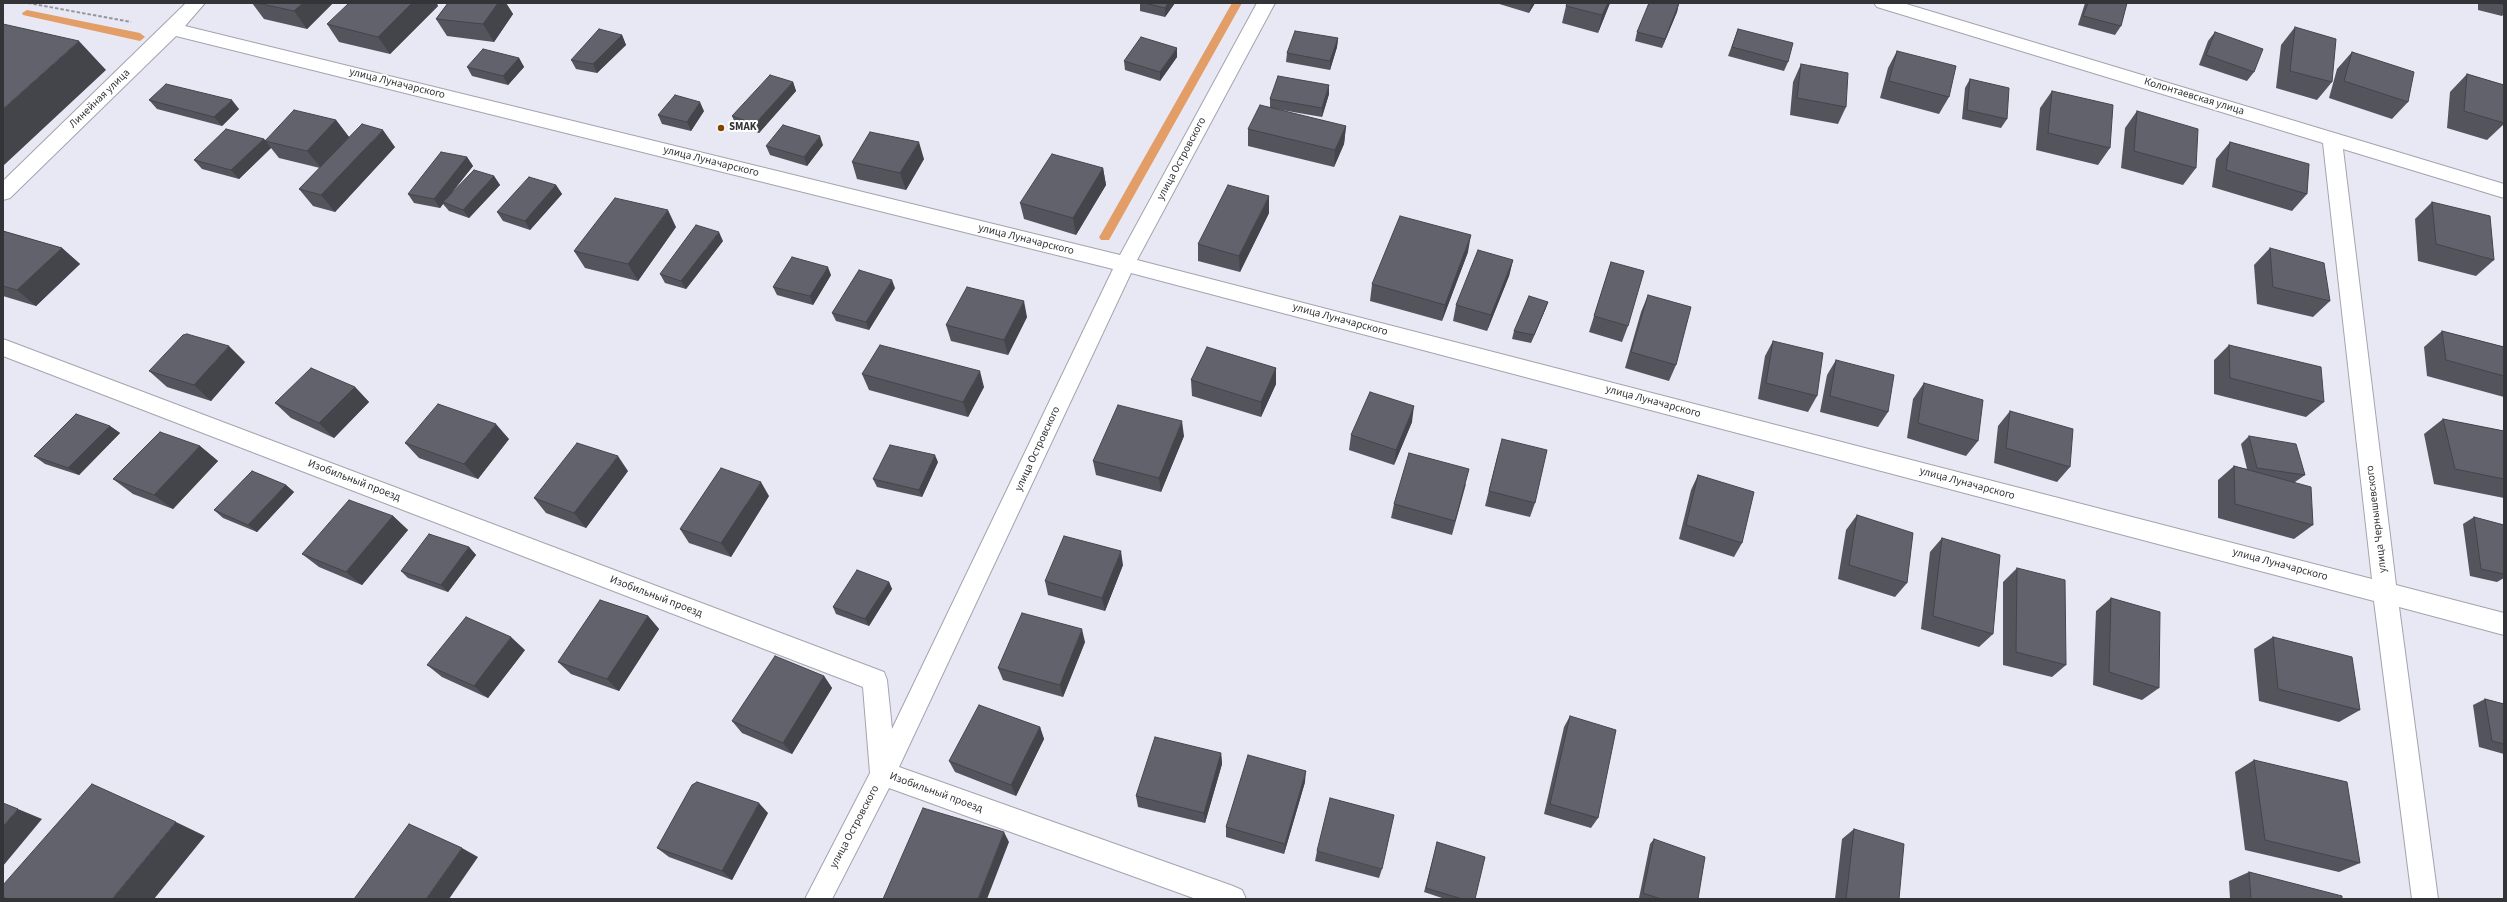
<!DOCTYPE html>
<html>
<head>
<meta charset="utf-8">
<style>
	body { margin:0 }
	#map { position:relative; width:2507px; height:902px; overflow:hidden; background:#e7e8f3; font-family:"Source Sans 3",sans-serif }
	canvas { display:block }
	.frame { position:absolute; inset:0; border:4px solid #333438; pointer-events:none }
</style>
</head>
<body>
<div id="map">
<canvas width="2507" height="902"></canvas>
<div class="frame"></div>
</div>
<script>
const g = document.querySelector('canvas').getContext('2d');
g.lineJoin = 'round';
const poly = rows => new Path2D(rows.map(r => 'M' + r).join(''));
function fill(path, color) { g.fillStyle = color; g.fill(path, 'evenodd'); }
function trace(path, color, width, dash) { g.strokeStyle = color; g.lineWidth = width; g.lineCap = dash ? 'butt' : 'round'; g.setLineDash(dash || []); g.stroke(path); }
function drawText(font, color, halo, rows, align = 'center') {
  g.font = font + ' "Source Sans 3",sans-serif'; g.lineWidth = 4; g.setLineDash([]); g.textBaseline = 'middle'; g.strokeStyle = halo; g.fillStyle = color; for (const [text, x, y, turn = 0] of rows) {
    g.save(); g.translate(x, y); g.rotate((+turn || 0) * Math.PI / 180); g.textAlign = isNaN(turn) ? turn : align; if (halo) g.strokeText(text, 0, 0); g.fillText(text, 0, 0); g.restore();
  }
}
const stream = poly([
	[1232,3,1242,3,1109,240,1101,240,1099,237,1101,234,1232,3],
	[27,10,140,33,145,37,140,41,23,15,22,13,27,10]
]);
const path = poly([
	[28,3,131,22]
]);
const minor = poly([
	[186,3,205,3,185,26,1120,255,1257,3,1275,3,1137,260,2372,579,2323,143,1877,7,1874,3,1903,3,2504,184,2504,198,2343,149,2396,585,2504,613,2504,635,2399,607,2438,899,2412,899,2374,601,1131,273,899,767,1233,886,1242,890,1246,899,1196,899,889,788,832,899,805,899,870,773,863,687,3,356,3,339,884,672,887,680,892,729,1113,269,176,36,10,198,3,200,3,181,186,3]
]);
const wall = poly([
	[252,3,333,3,307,29,264,19],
	[448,3,506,3,513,14,494,42,447,36,436,19],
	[1140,3,1175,3,1165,17,1140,11],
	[1496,3,1535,3,1529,13],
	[1610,3,1598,33,1562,23,1566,6],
	[1679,3,1677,12,1662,48,1635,41,1637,32],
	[2085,3,2127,3,2121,26,2115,35,2078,25],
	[2478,3,2504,3,2504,14,2502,16,2478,10],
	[438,6,390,54,339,42,327,24],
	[2295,27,2332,82,2317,100,2276,88,2281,45],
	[1738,29,1788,62,1784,71,1728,56],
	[2215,32,2254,72,2247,81,2199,65,2208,41],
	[622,35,626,45,597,73,576,69,571,60],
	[1338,38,1337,47,1330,70,1286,62,1287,53],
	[1897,51,1949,97,1939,114,1880,98,1888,68],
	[2352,52,2408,102,2392,119,2329,98,2337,69],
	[1177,57,1160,81,1125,70,1124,61],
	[519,58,524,67,508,85,472,76,467,67],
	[1801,64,1846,107,1838,124,1790,115,1793,82],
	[2467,74,2504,85,2504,124,2487,140,2447,128,2450,92],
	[1970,79,2007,119,2001,128,1962,119,1965,88],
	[793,82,796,91,759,133,736,125,732,116],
	[2052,91,2110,148,2098,165,2036,150,2040,108],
	[1329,94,1322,117,1270,108,1270,99],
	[149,100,239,109,222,126,157,109],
	[704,111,691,131,662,124,658,115],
	[2137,111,2196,168,2183,185,2121,168,2125,128],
	[336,120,349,137,395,147,335,212,313,206,299,189,320,168,279,158,271,148,239,179,202,169,194,160,264,139,265,140],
	[1346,126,1344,144,1334,167,1248,146,1248,129],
	[2230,142,2307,194,2292,211,2212,187,2216,159],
	[823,145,807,166,770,155,766,146],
	[467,157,473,166,451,193,494,176,500,185,469,218,449,211,443,204,440,208,414,203,408,194],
	[924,159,906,190,857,179,852,162],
	[1103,168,1106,185,1076,235,1024,219,1020,203],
	[556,185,562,194,530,230,503,221,497,212],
	[2432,202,2494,260,2476,276,2418,261,2415,219],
	[1269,213,1240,272,1198,261,1198,244],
	[676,227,638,281,585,268,574,251],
	[3,231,62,248,80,264,36,306,3,296],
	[723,241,686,289,665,283,660,274],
	[2270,248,2330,301,2313,317,2257,304,2254,265],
	[1468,252,1442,321,1370,301,1372,284],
	[1513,260,1509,276,1487,331,1453,321,1456,305],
	[1611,262,1628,326,1622,342,1589,332],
	[831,275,813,305,777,295,773,287],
	[895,288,869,330,836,321,832,313],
	[1648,295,1676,365,1669,381,1625,368,1641,312],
	[1548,302,1545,310,1531,343,1512,339,1514,331],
	[1027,317,1008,355,951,341,946,325],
	[2442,331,2504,347,2504,397,2427,376,2424,347],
	[1773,341,1817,396,1808,412,1758,399,1765,356],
	[2229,345,2324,402,2306,417,2214,394,2214,360],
	[1836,360,1888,412,1878,427,1820,412,1827,375],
	[245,362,211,401,167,387,149,371],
	[1276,368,1276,384,1261,417,1192,396,1191,380],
	[862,374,984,387,968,417,869,390],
	[1924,383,1978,441,1966,456,1907,438,1913,399],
	[355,387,369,402,334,438,291,418,275,403],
	[2010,411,2070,467,2057,482,1994,463,1998,426],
	[2443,419,2504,431,2504,498,2434,484,2424,434],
	[1412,422,1394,465,1349,450,1351,435],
	[110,426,120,433,79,475,45,464,34,456],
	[1184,436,1161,492,1096,475,1093,461],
	[2249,436,2305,475,2295,482,2313,525,2294,539,2218,518,2218,480,2234,466,2247,469,2241,444],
	[509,439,478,479,419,458,405,443],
	[200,446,218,461,173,509,133,494,113,479],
	[1498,454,1535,503,1530,517,1485,506],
	[938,462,922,497,877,487,873,479],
	[628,471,586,528,546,513,534,498],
	[1698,475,1742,543,1734,557,1679,539,1691,490],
	[1466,484,1452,535,1391,518,1394,504],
	[286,485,294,492,257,532,223,518,214,510],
	[769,496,731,557,689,543,680,529],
	[1857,515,1907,583,1895,597,1838,579,1846,530],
	[393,516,408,530,362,585,319,567,302,554],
	[2474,517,2504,530,2504,578,2497,582,2470,576,2463,524],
	[1942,538,1993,634,1979,647,1921,629,1930,552],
	[469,547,476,555,448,592,408,578,401,571],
	[1123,565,1105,611,1048,595,1045,581],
	[2017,568,2066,665,2052,677,2003,665,2003,582],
	[889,582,892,589,869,626,836,614,833,607],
	[2111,598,2159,688,2142,700,2093,685,2096,611],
	[648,616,659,629,619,691,571,674,558,662],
	[2273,637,2360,710,2339,722,2259,701,2254,649],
	[1085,642,1063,697,1003,680,998,668],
	[525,650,488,698,442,677,427,665],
	[824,676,832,688,792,754,742,733,732,721],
	[2485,699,2504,704,2504,754,2479,747,2473,705],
	[1570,716,1598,818,1591,828,1544,814,1564,727],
	[1040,727,1044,739,1016,796,955,772,949,761],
	[1221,753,1222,764,1205,823,1138,807,1136,796],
	[2254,760,2360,863,2339,872,2245,850,2235,772],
	[1305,782,1284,854,1226,837,1226,827],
	[768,813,732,880,669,857,657,848],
	[1854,829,1899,899,1835,899,1842,839],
	[1654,839,1698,899,1643,899,1639,898,1650,844],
	[1437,842,1475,899,1445,899,1424,892,1436,847],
	[1317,851,1382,869,1379,878,1315,861],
	[2249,872,2342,899,2230,899,2229,881]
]);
const shadedWall = poly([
	[303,3,333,3,307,29,294,11],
	[412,3,437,3,438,6,390,54,378,37],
	[498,3,506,3,513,14,494,42,483,24],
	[1168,3,1175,3,1165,17,1165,8],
	[1532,3,1535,3,1529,13,1531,4],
	[1608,3,1610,3,1598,33,1602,15],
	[1679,3,1677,12,1662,48,1665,39],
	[622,35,626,45,597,73,593,64],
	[1338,38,1337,47,1330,70,1330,61],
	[79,41,106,70,3,166,3,109],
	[1177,48,1177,57,1160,81,1160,72],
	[519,58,524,67,508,85,503,76],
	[793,82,796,91,759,133,755,124],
	[1329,85,1329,94,1322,117,1322,108],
	[232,100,239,109,222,126,214,117],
	[700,102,704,111,691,131,687,122],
	[336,120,349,137,321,168,307,151],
	[1346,126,1344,144,1334,167,1335,150],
	[383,130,395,147,335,212,321,195],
	[820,136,823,145,807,166,804,157],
	[264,139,271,148,239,179,231,170],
	[919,142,924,159,906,190,900,173],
	[467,157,473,166,444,203,443,202,443,204,440,208,434,199],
	[1103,168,1106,185,1076,235,1073,218],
	[494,176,500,185,469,218,463,210],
	[556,185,562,194,530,230,525,221],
	[1269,196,1269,213,1240,272,1239,256],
	[668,210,676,227,638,281,628,264],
	[719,232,723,241,686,289,681,281],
	[1471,235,1468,252,1442,321,1445,305],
	[62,248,80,264,36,306,17,290],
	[1513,260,1509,276,1487,331,1491,315],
	[828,267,831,275,813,305,810,296],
	[892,280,895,288,869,330,866,322],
	[1024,301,1027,317,1008,355,1004,340],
	[1548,302,1545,310,1531,343,1534,335],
	[229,346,245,362,211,401,194,385],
	[1276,368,1276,384,1261,417,1261,402],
	[980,371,984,387,968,417,963,402],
	[355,387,369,402,334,438,319,423],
	[1414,406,1412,422,1394,465,1396,450],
	[1182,421,1184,436,1161,492,1159,478],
	[496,424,509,439,478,479,464,464],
	[110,426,120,433,79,475,68,468],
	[200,446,218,461,173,509,154,495],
	[935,455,938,462,922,497,919,490],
	[618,456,628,471,586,528,574,513],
	[761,482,769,496,731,557,721,543],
	[286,485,294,492,257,532,248,525],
	[393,516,408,530,362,585,346,572],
	[469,547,476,555,448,592,441,585],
	[1121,551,1123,565,1105,611,1102,598],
	[889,582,892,589,869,626,865,619],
	[648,616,659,629,619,691,607,679],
	[1082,629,1085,642,1063,697,1060,685],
	[511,637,525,650,488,698,474,686],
	[824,676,832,688,792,754,783,743],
	[1040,727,1044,739,1016,796,1011,785],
	[1221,753,1222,764,1205,823,1204,813],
	[1306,771,1305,782,1284,854,1285,844],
	[759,803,768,813,732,880,722,871],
	[18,809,42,819,3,866,3,826],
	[176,822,205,836,154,899,112,899],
	[1004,832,1009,842,987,899,978,899],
	[462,848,478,857,449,899,426,899]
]);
const building = poly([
	[257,3,303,3,294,11,257,3],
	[349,3,412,3,378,37,327,24,349,3],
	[448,3,498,3,483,24,436,19,448,3],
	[1145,3,1168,3,1165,8,1145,3],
	[1567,3,1608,3,1602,15,1566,6,1567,3],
	[1649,3,1679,3,1665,39,1637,32,1649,3],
	[2088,3,2127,3,2121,26,2083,16,2088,3],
	[2497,3,2504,3,2504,5,2497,3],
	[3,24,79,41,3,109,3,24],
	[2295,27,2336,39,2332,82,2290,71,2295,27],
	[599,29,622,35,593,64,571,60,599,29],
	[1738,29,1793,43,1788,62,1732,47,1738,29],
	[1295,31,1338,38,1330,61,1287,53,1295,31],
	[2215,32,2263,49,2254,72,2206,55,2215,32],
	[1141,37,1177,48,1160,72,1124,61,1141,37],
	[483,49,519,58,503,76,467,67,483,49],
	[1897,51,1956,66,1949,97,1889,81,1897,51],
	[2352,52,2414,72,2408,102,2344,81,2352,52],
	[1801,64,1848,73,1846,107,1797,98,1801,64],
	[2467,74,2504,85,2504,123,2464,111,2467,74],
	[770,75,793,82,755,124,732,116,770,75],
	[1278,76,1329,85,1322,108,1270,99,1278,76],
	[1970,79,2009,88,2007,119,1967,110,1970,79],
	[166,84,232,100,214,117,149,100,166,84],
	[2052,91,2113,105,2110,148,2048,133,2052,91],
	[675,95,700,102,687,122,658,115,675,95],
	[1260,105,1346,126,1335,150,1248,129,1260,105],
	[294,110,336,120,307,151,265,141,294,110],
	[2137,111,2198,129,2196,168,2134,151,2137,111],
	[362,124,383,130,321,195,299,189,362,124],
	[783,125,820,136,804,157,766,146,783,125],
	[226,129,264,139,231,170,194,160,226,129],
	[870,132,919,142,900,173,852,162,870,132],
	[2230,142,2309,164,2307,194,2226,170,2230,142],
	[441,152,467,157,434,199,408,194,441,152],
	[1052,154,1103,168,1073,218,1020,203,1052,154],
	[474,170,494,176,463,210,443,202,474,170],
	[529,177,556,185,525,221,497,212,529,177],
	[1228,185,1269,196,1239,256,1198,244,1228,185],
	[615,198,668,210,628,264,574,251,615,198],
	[2432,202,2490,216,2494,260,2436,244,2432,202],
	[1400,216,1471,235,1445,305,1372,284,1400,216],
	[696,225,719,232,681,281,660,274,696,225],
	[3,231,62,248,17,290,3,286,3,231],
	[2270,248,2324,263,2330,301,2273,287,2270,248],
	[1478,250,1513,260,1491,315,1456,305,1478,250],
	[792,257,828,267,810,296,773,287,792,257],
	[1611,262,1644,271,1628,326,1594,316,1611,262],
	[859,270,892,280,866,322,832,313,859,270],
	[967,287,1024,301,1004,340,946,325,967,287],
	[1648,295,1691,307,1676,365,1631,352,1648,295],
	[1529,296,1548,302,1534,335,1514,331,1529,296],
	[2442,331,2504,347,2504,376,2446,360,2442,331],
	[187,334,229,346,194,385,149,371,183,335,187,334],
	[1773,341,1823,353,1817,396,1766,383,1773,341],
	[880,345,980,371,963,402,862,374,880,345],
	[2229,345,2321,367,2324,402,2230,378,2229,345],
	[1207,347,1276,368,1261,402,1191,380,1207,347],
	[1836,360,1894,375,1888,412,1830,396,1836,360],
	[311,368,355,387,319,423,275,403,311,368],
	[1924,383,1983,400,1978,441,1918,423,1924,383],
	[1370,392,1414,406,1396,450,1351,435,1370,392],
	[438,404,496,424,464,464,405,443,438,404],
	[1118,405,1182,421,1159,478,1093,461,1118,405],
	[2010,411,2073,429,2070,467,2006,448,2010,411],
	[76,414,110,426,68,468,34,456,76,414],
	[2443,419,2504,431,2504,479,2455,469,2443,419],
	[160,432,200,446,154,495,113,479,160,432],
	[2249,436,2296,444,2305,475,2257,468,2249,436],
	[1502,439,1547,450,1535,503,1489,491,1502,439],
	[577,443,618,456,574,513,534,498,577,443],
	[890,445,935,455,919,490,873,479,890,445],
	[1409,453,1469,469,1455,521,1394,504,1409,453],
	[2234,466,2311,487,2313,525,2235,504,2234,466],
	[721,468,761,482,721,543,680,529,721,468],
	[252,471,286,485,248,525,214,510,252,471],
	[1698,475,1754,492,1742,543,1686,525,1698,475],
	[349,500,393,516,346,572,302,554,349,500],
	[1857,515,1913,533,1907,583,1849,565,1857,515],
	[2474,517,2504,525,2504,574,2481,569,2474,517],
	[429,534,469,547,441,585,401,571,429,534],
	[1064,536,1121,551,1102,598,1045,581,1064,536],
	[1942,538,2000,555,1993,634,1933,616,1942,538],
	[2017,568,2065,580,2066,665,2016,652,2017,568],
	[857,570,889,582,865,619,833,607,857,570],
	[2111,598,2160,612,2159,688,2109,672,2111,598],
	[600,600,648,616,607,679,558,662,600,600],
	[1022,613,1082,629,1060,685,998,668,1022,613],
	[466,617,511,637,474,686,427,665,466,617],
	[2273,637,2352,657,2360,710,2278,689,2273,637],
	[775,656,824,676,783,743,732,721,775,656],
	[2485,699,2504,704,2504,744,2492,741,2485,699],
	[979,705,1040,727,1011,785,949,761,979,705],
	[1570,716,1616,730,1598,818,1550,804,1570,716],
	[1155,737,1221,753,1204,813,1136,796,1155,737],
	[1248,755,1306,771,1285,844,1226,827,1248,755],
	[2254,760,2347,782,2360,863,2265,840,2254,760],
	[697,782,759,803,722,871,657,848,692,785,697,782],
	[92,784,176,822,112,899,8,899,3,897,3,885,92,784],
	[1330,798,1394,815,1382,869,1317,851,1330,798],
	[3,803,18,809,3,826,3,803],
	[923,808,1004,832,978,899,883,899,923,808],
	[409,824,462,848,426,899,354,899,409,824],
	[1854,829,1904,844,1899,899,1846,899,1854,829],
	[1654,839,1705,857,1698,899,1661,899,1643,893,1654,839],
	[1437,842,1485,857,1475,899,1462,899,1426,888,1437,842],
	[2249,872,2342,896,2342,899,2251,899,2249,872]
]);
const markers = [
	[721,128,4,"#814301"]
];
const streetNames = [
	["улица Луначарского",397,84,14],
	["Колонтаевская улица",2194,97,17],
	["Линейная улица",100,99,-44],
	["улица Островского",1182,159,-62],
	["улица Луначарского",711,162,14],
	["улица Луначарского",1026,240,14],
	["улица Луначарского",1340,320,15],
	["улица Луначарского",1653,402,15],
	["улица Островского",1038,449,-65],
	["Изобильный проезд",354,481,21],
	["улица Луначарского",1967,484,15],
	["улица Чернышевского",2377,519,-97],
	["улица Луначарского",2280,565,15],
	["Изобильный проезд",656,597,21],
	["Изобильный проезд",936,793,20],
	["улица Островского",855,827,-62]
];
const poiNames = [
	["SMAK",729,128]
];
fill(stream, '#e39d67');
trace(minor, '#a3a4ae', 2);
trace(path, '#94959d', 2, [3.5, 2]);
fill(minor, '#fff');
fill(wall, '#53545c');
fill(shadedWall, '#44454b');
fill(building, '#61626b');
trace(building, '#44454b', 1);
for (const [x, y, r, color] of markers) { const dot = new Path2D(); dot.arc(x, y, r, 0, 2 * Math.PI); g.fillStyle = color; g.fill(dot); trace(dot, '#fff', 1.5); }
drawText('11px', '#333438', '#fff', streetNames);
drawText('bold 11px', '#333438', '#fff', poiNames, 'left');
</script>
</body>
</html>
